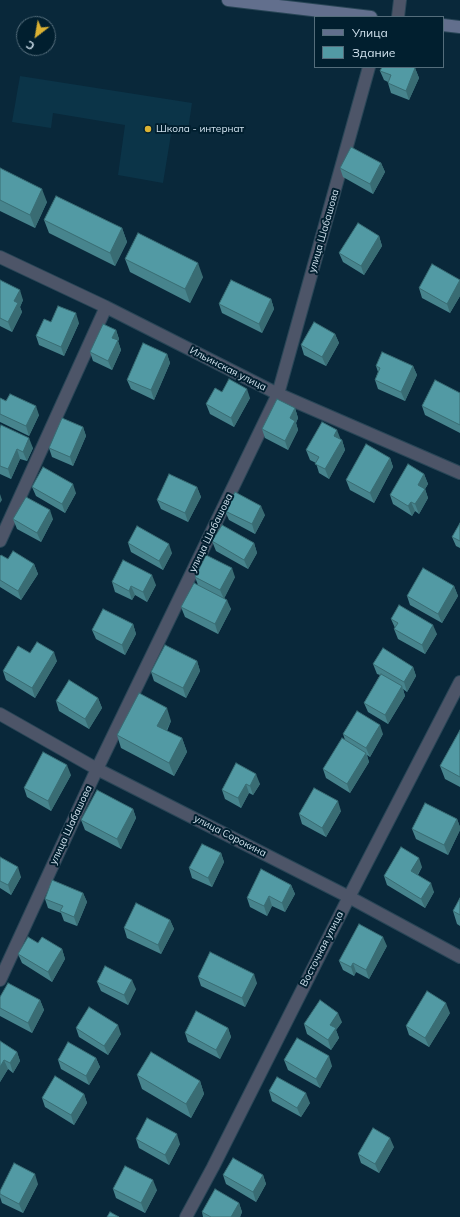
<!DOCTYPE html>
<html>
<head>
<meta charset="utf-8">
<style>
	body { margin:0 }
	#map { position:relative; width:460px; height:1217px; overflow:hidden; background:#09283a; font-family:Mulish,sans-serif }
	canvas { display:block }
	.legend { position:absolute; left:314px; top:16px; width:130px; height:52px; box-sizing:border-box; background:#011f2f; border:1px solid #546d7b; margin:0; padding:5px 7px; list-style:none; font-size:12px; color:#d1e2ee }
	.legend li { display:flex; align-items:center; gap:8px; height:20px }
	.legend b { width:20px; border:1px solid #546d7b }
	.north { position:absolute; left:16px; top:16px; width:40px; height:40px; box-sizing:border-box; background:#011f2f; border:1px solid #546d7b; border-radius:50%; rotate:211deg; font-size:11px; font-weight:700; line-height:16px; text-align:center; color:#d1e2ee }
	.north::after { content:''; display:block; margin:auto; width:14px; height:18px; background:#dbb233; clip-path:polygon(50% 0,100% 100%,50% 72%,0 100%) }
</style>
</head>
<body>
<div id="map">
<canvas width="460" height="1217"></canvas>
<ul class="legend">
<li><b style="height:5px;background:#626f8d"></b>Улица</li>
<li><b style="height:11px;background:#529aa4"></b>Здание</li>
</ul>
<div class="north">С</div>
</div>
<script>
const g = document.querySelector('canvas').getContext('2d');
g.lineJoin = 'round';
function fill(path, color) { g.fillStyle = color; g.fill(path, 'evenodd'); }
const poly = rows => new Path2D(rows.map(r => 'M' + r).join(''));
function trace(path, color, width, dash) { g.strokeStyle = color; g.lineWidth = width; g.lineCap = dash ? 'butt' : 'round'; g.setLineDash(dash || []); g.stroke(path); }
function drawText(font, color, halo, rows, align = 'center') {
  g.font = font + ' Mulish,sans-serif'; g.lineWidth = 4; g.setLineDash([]); g.textBaseline = 'middle'; g.strokeStyle = halo; g.fillStyle = color; for (const [text, x, y, turn = 0] of rows) {
    g.save(); g.translate(x, y); g.rotate((+turn || 0) * Math.PI / 180); g.textAlign = isNaN(turn) ? turn : align; if (halo) g.strokeText(text, 0, 0); g.fillText(text, 0, 0); g.restore();
  }
}
const built = poly([
	[20,76,192,103,188,130,172,128,163,183,118,175,125,125,53,113,51,128,12,122]
]);
const minor = poly([
	[398,17,400,0],
	[0,257,106,307,278,394,460,473],
	[0,541,106,307],
	[0,714,97,769,349,897,460,957],
	[0,980,97,769,278,394,369,67],
	[186,1217,213,1167,349,897,460,682]
]);
const secondary = poly([
	[228,0,371,17],
	[443,25,460,27]
]);
const wall = poly([
	[415,68,419,78,409,100,391,93,388,83,388,82,384,80,380,71],
	[381,163,385,172,373,194,343,177,340,168],
	[0,168,47,202,35,228,0,211],
	[44,220,122,228,127,242,115,266,49,233],
	[379,236,382,246,364,275,343,262,339,253],
	[125,259,203,277,190,303,130,272],
	[0,280,23,300,20,307,22,312,12,332,0,326],
	[460,280,460,296,450,313,422,298,419,288],
	[271,299,274,309,262,333,222,313,219,304],
	[51,322,79,323,64,356,39,345,36,336],
	[116,330,119,339,118,341,121,350,112,370,93,361,90,352],
	[335,334,339,343,326,366,304,355,301,345],
	[167,354,170,363,154,400,131,389,127,380],
	[376,366,413,366,417,375,405,401,378,389,375,380,378,372],
	[222,392,250,398,234,427,210,414,206,404],
	[460,393,460,433,425,415,422,406],
	[0,398,39,415,29,436,0,422],
	[295,408,298,418,296,423,298,430,288,450,265,438,262,429],
	[83,427,86,436,73,466,52,457,49,448],
	[0,428,33,448,27,461,20,459,11,479,0,474],
	[340,439,342,440,345,450,329,479,319,473,316,463,310,460,306,450],
	[390,458,393,467,374,503,350,490,346,480],
	[424,474,428,484,425,489,428,498,419,514,415,511,412,516,393,504,390,495],
	[32,487,76,493,65,513,36,496],
	[197,487,201,497,188,522,161,509,157,500],
	[225,511,265,515,255,534,229,520],
	[13,519,53,519,41,542,17,529],
	[460,523,460,548,456,546,452,537],
	[212,541,254,543,257,553,248,569,216,551],
	[128,543,172,553,163,570,131,552],
	[0,556,8,559,34,564,38,574,21,600,0,587],
	[195,577,235,577,224,598,231,609,218,634,185,617,181,607,198,585],
	[112,582,156,585,147,602,135,595,132,600,115,592],
	[454,586,458,596,442,623,410,605,407,596],
	[391,619,437,634,425,654,398,639,394,629,395,628],
	[133,624,136,634,125,655,96,639,92,630],
	[30,653,57,661,35,698,6,680,3,671],
	[197,661,200,671,186,698,154,681,151,672],
	[373,664,413,667,416,676,407,692,403,689,405,696,388,724,368,712,364,703,380,675,377,674],
	[98,698,102,708,89,729,59,711,56,701],
	[171,721,167,731,182,738,187,752,174,776,121,748,117,735],
	[460,730,460,787,445,779,440,766],
	[343,734,383,734,370,757,367,755,369,762,350,793,326,778,323,769,345,740],
	[236,763,260,784,253,795,249,793,241,808,225,799,222,790],
	[71,775,51,811,27,797,24,788],
	[133,809,136,818,121,849,85,830,81,820],
	[341,811,326,837,302,824,299,814],
	[457,819,460,827,460,830,448,855,416,839,412,829],
	[221,853,224,862,212,887,192,878,189,868],
	[0,857,21,877,11,895,0,888],
	[422,867,418,875,434,892,425,908,387,885,384,876],
	[291,885,295,894,285,912,272,906,267,916,250,907,247,898],
	[83,893,87,902,77,926,64,921,61,913,48,908,45,899],
	[460,898,460,926,457,924,453,911],
	[170,920,174,929,161,954,127,938,124,928],
	[38,943,62,949,65,959,52,982,22,963,18,954],
	[387,946,369,979,356,972,354,976,343,970,339,961],
	[198,977,257,983,245,1007,201,986],
	[97,982,136,989,128,1005,101,991],
	[0,997,40,1000,44,1010,32,1033,0,1016],
	[450,1013,429,1047,409,1035,406,1026],
	[342,1022,336,1030,339,1038,331,1050,307,1034,304,1024],
	[76,1028,121,1034,108,1055,79,1037],
	[228,1028,231,1037,220,1059,188,1042,185,1033],
	[0,1041,17,1052,20,1061,13,1073,8,1069,0,1082],
	[96,1058,100,1067,89,1085,61,1069,58,1060],
	[284,1060,332,1066,320,1088,288,1070],
	[137,1075,200,1081,204,1094,191,1118,142,1089],
	[269,1091,310,1103,301,1117,272,1101],
	[84,1094,87,1103,74,1125,45,1107,42,1098],
	[136,1139,180,1144,169,1165,139,1148],
	[394,1147,379,1173,361,1163,358,1154],
	[223,1175,263,1175,266,1184,256,1202,226,1184],
	[38,1184,23,1213,2,1203,0,1197,0,1191],
	[113,1189,157,1190,145,1213,116,1198],
	[239,1203,242,1212,240,1217,203,1217,202,1212]
]);
const shadedWall = poly([
	[415,68,419,78,409,100,406,91],
	[381,163,385,172,373,194,370,184],
	[42,189,47,202,35,228,30,215],
	[122,228,127,242,115,266,110,253],
	[379,236,382,246,364,275,361,266],
	[198,263,203,277,190,303,185,289],
	[460,280,460,296,450,313,447,304],
	[20,290,23,300,20,307,22,312,12,332,8,322,14,301],
	[271,299,274,309,262,333,259,324],
	[76,313,79,323,64,356,61,347],
	[116,330,119,339,118,341,121,350,112,370,108,361,112,338],
	[335,334,339,343,326,366,322,357],
	[167,354,170,363,154,400,151,390],
	[413,366,417,375,405,401,401,392],
	[247,389,250,398,234,427,231,418],
	[36,406,39,415,29,436,26,426],
	[295,408,298,418,296,423,298,430,288,450,285,441,290,418],
	[83,427,86,436,73,466,70,457],
	[337,430,341,440,334,436],
	[29,438,33,448,27,461,23,452],
	[342,440,345,450,329,479,325,469],
	[17,449,20,459,11,479,8,469],
	[390,458,393,467,374,503,370,493],
	[424,474,428,484,425,489,428,498,419,514,415,504,418,485],
	[73,484,76,493,65,513,62,504],
	[197,487,201,497,188,522,185,513],
	[0,494,2,500,0,503],
	[411,502,415,511,412,516,408,506],
	[261,506,265,515,255,534,252,524],
	[50,510,53,519,41,542,37,533],
	[254,543,257,553,248,569,244,560],
	[169,544,172,553,163,570,159,561],
	[34,564,38,574,21,600,18,591],
	[232,568,235,577,224,599,220,590],
	[152,575,156,585,147,602,143,592],
	[131,586,135,595,132,600,129,591],
	[454,586,458,596,442,623,438,614],
	[227,600,231,609,218,634,215,624],
	[133,624,136,634,125,655,122,645],
	[433,625,437,634,425,654,422,645],
	[54,652,57,661,35,698,32,688],
	[197,661,200,671,186,698,183,688],
	[413,667,416,676,407,692,404,682],
	[402,686,405,696,388,724,385,715],
	[98,698,102,708,89,729,85,719],
	[167,708,171,721,162,739,157,726],
	[380,725,383,734,370,757,366,748],
	[182,738,187,752,174,776,169,763],
	[366,753,369,762,350,793,347,784],
	[67,765,71,775,51,811,48,801],
	[256,774,260,784,253,795,250,786],
	[246,784,249,793,241,808,238,798],
	[338,801,341,811,326,837,322,828],
	[133,809,136,818,121,849,117,839],
	[457,819,460,827,460,830,448,855,444,845],
	[221,853,224,862,212,887,208,878],
	[419,858,422,867,414,880,411,871],
	[18,867,21,877,11,895,8,885],
	[431,883,434,892,425,908,421,899],
	[291,885,295,894,285,912,282,903],
	[83,893,87,902,77,926,74,917],
	[269,896,272,906,267,916,264,906],
	[170,920,174,929,161,954,158,945],
	[383,937,387,946,369,979,366,970],
	[62,949,65,959,52,982,48,972],
	[353,963,356,972,354,976,351,967],
	[254,974,257,983,245,1007,242,998],
	[132,980,136,989,128,1005,124,995],
	[40,1000,44,1010,32,1033,28,1023],
	[446,1003,450,1013,429,1047,425,1038],
	[338,1013,342,1022,336,1030,339,1038,331,1050,328,1040,330,1025],
	[118,1025,121,1034,108,1055,104,1046],
	[228,1028,231,1037,220,1059,216,1050],
	[17,1052,20,1061,13,1073,10,1063],
	[329,1056,332,1066,320,1088,316,1079],
	[96,1058,100,1067,89,1085,86,1076],
	[4,1060,8,1069,0,1082,0,1067],
	[200,1081,204,1094,191,1118,186,1104],
	[306,1093,310,1103,301,1117,297,1108],
	[84,1094,87,1103,74,1125,71,1115],
	[177,1134,180,1144,169,1165,165,1155],
	[390,1138,394,1147,379,1173,375,1164],
	[35,1174,38,1184,23,1213,19,1204],
	[263,1175,266,1184,256,1202,253,1192],
	[153,1180,157,1190,145,1213,141,1203],
	[239,1203,242,1212,240,1217,231,1217]
]);
const building = poly([
	[382,67,412,67,415,68,406,91,388,83,391,75,380,71,382,67],
	[351,147,381,163,370,184,340,168,351,147],
	[0,168,42,189,30,215,0,200,0,168],
	[56,196,122,228,110,253,44,220,56,196],
	[358,223,379,236,361,266,339,253,358,223],
	[138,233,198,263,185,289,125,259,138,233],
	[432,264,460,280,447,304,419,288,432,264],
	[0,280,20,290,14,301,18,303,8,322,0,318,0,280],
	[231,280,271,299,259,324,219,304,231,280],
	[58,306,76,313,61,347,36,336,44,319,51,322,58,306],
	[314,322,335,334,322,357,301,345,314,322],
	[103,324,116,330,112,338,118,340,108,361,90,352,103,324],
	[143,343,167,354,151,390,127,380,143,343],
	[382,352,413,366,401,392,375,380,380,368,376,366,382,352],
	[229,379,247,389,231,418,206,404,215,388,222,392,229,379],
	[435,380,460,393,460,425,422,406,435,380],
	[10,394,36,406,26,426,0,414,0,398,6,401,10,394],
	[277,399,295,408,290,418,295,421,285,441,262,429,277,399],
	[62,418,83,427,70,457,49,448,62,418],
	[322,422,337,430,334,436,342,440,325,469,315,464,319,457,306,450,322,422],
	[1,425,29,438,23,452,17,449,8,469,0,466,0,428,1,425],
	[366,444,390,458,370,493,346,480,366,444],
	[408,464,424,474,418,485,425,489,415,504,411,502,408,506,390,495,408,464],
	[43,467,73,484,62,504,32,487,43,467],
	[169,474,197,487,185,513,157,500,169,474],
	[235,492,261,506,252,524,225,511,235,492],
	[26,497,50,510,37,533,13,519,26,497],
	[460,523,460,541,452,537,460,523],
	[222,525,254,543,244,560,212,541,222,525],
	[137,526,169,544,159,561,128,543,137,526],
	[13,551,34,564,18,591,0,580,0,556,1,555,8,559,13,551],
	[206,555,232,568,220,590,195,577,206,555],
	[123,560,152,575,143,592,131,586,129,591,112,582,123,560],
	[423,568,454,586,438,614,407,596,423,568],
	[194,583,227,600,215,624,181,607,194,583],
	[399,605,433,625,422,645,394,629,398,623,391,619,399,605],
	[103,609,133,624,122,645,92,630,103,609],
	[37,642,54,652,32,688,3,671,18,646,30,653,37,642],
	[165,645,197,661,183,688,151,672,165,645],
	[383,648,413,667,404,682,373,664,383,648],
	[381,674,402,686,385,715,364,703,381,674],
	[69,680,98,698,85,719,56,701,69,680],
	[139,693,167,708,157,726,182,738,169,763,117,735,139,693],
	[357,711,380,725,366,748,343,734,357,711],
	[460,730,460,777,440,766,460,730],
	[342,738,366,753,347,784,323,769,342,738],
	[43,752,67,765,48,801,24,788,43,752],
	[236,763,256,774,250,786,246,784,238,798,222,790,236,763],
	[314,788,338,801,322,828,299,814,314,788],
	[97,790,133,809,117,839,81,820,97,790],
	[425,803,457,819,444,845,412,829,425,803],
	[202,844,221,853,208,878,189,868,202,844],
	[401,847,419,858,411,871,431,883,421,899,384,876,401,847],
	[0,857,18,867,8,885,0,881,0,857],
	[261,869,291,885,282,903,269,896,264,906,247,898,261,869],
	[52,880,83,893,74,917,60,911,63,906,45,899,52,880],
	[460,898,460,915,453,911,460,898],
	[136,903,170,920,158,945,124,928,136,903],
	[359,924,383,937,366,970,353,963,351,967,339,961,359,924],
	[28,937,38,943,42,937,62,949,48,972,18,954,28,937],
	[210,952,254,974,242,998,198,977,210,952],
	[105,966,132,980,124,995,97,982,105,966],
	[8,983,40,1000,28,1023,0,1008,0,997,8,983],
	[427,991,446,1003,425,1038,406,1026,427,991],
	[320,1000,338,1013,330,1025,336,1028,328,1040,304,1024,320,1000],
	[89,1007,118,1025,104,1046,76,1028,89,1007],
	[196,1011,228,1028,216,1050,185,1033,196,1011],
	[297,1038,329,1056,316,1079,284,1060,297,1038],
	[0,1041,17,1052,10,1063,4,1060,0,1067,0,1041],
	[68,1042,96,1058,86,1076,58,1060,68,1042],
	[151,1052,200,1081,186,1104,137,1075,151,1052],
	[55,1076,84,1094,71,1115,42,1098,55,1076],
	[277,1077,306,1093,297,1108,269,1091,277,1077],
	[147,1118,177,1134,165,1155,136,1139,147,1118],
	[373,1128,390,1138,375,1164,358,1154,373,1128],
	[233,1158,263,1175,253,1192,223,1175,233,1158],
	[14,1163,35,1174,19,1204,0,1194,0,1191,14,1163],
	[125,1166,153,1180,141,1203,113,1189,125,1166],
	[215,1189,239,1203,231,1217,211,1217,202,1212,215,1189],
	[110,1212,119,1217,107,1217,110,1212]
]);
const markers = [
	[148,129,4,"#dbb233"]
];
const poiNames = [
	["Школа - интернат",156,129]
];
const streetNames = [
	["улица Шабашова",324,231,-74],
	["Ильинская улица",228,369,27],
	["улица Шабашова",211,533,-64],
	["улица Шабашова",71,825,-65],
	["улица Сорокина",230,836,27],
	["Восточная улица",322,949,-63]
];
fill(built, '#0b3448');
trace(minor, '#294657', 14);
trace(secondary, '#294657', 14);
trace(minor, '#4d5568', 12);
trace(secondary, '#626f8d', 12);
fill(wall, '#47848d');
fill(shadedWall, '#396c73');
fill(building, '#529aa4');
trace(building, '#396c73', 1);
for (const [x, y, r, color] of markers) { const dot = new Path2D(); dot.arc(x, y, r, 0, 2 * Math.PI); g.fillStyle = color; g.fill(dot); trace(dot, '#011f2f', 1.5); }
drawText('10px', '#d1e2ee', '#011f2f', poiNames, 'left');
drawText('10px', '#d1e2ee', '#011f2f', streetNames);
</script>
</body>
</html>
